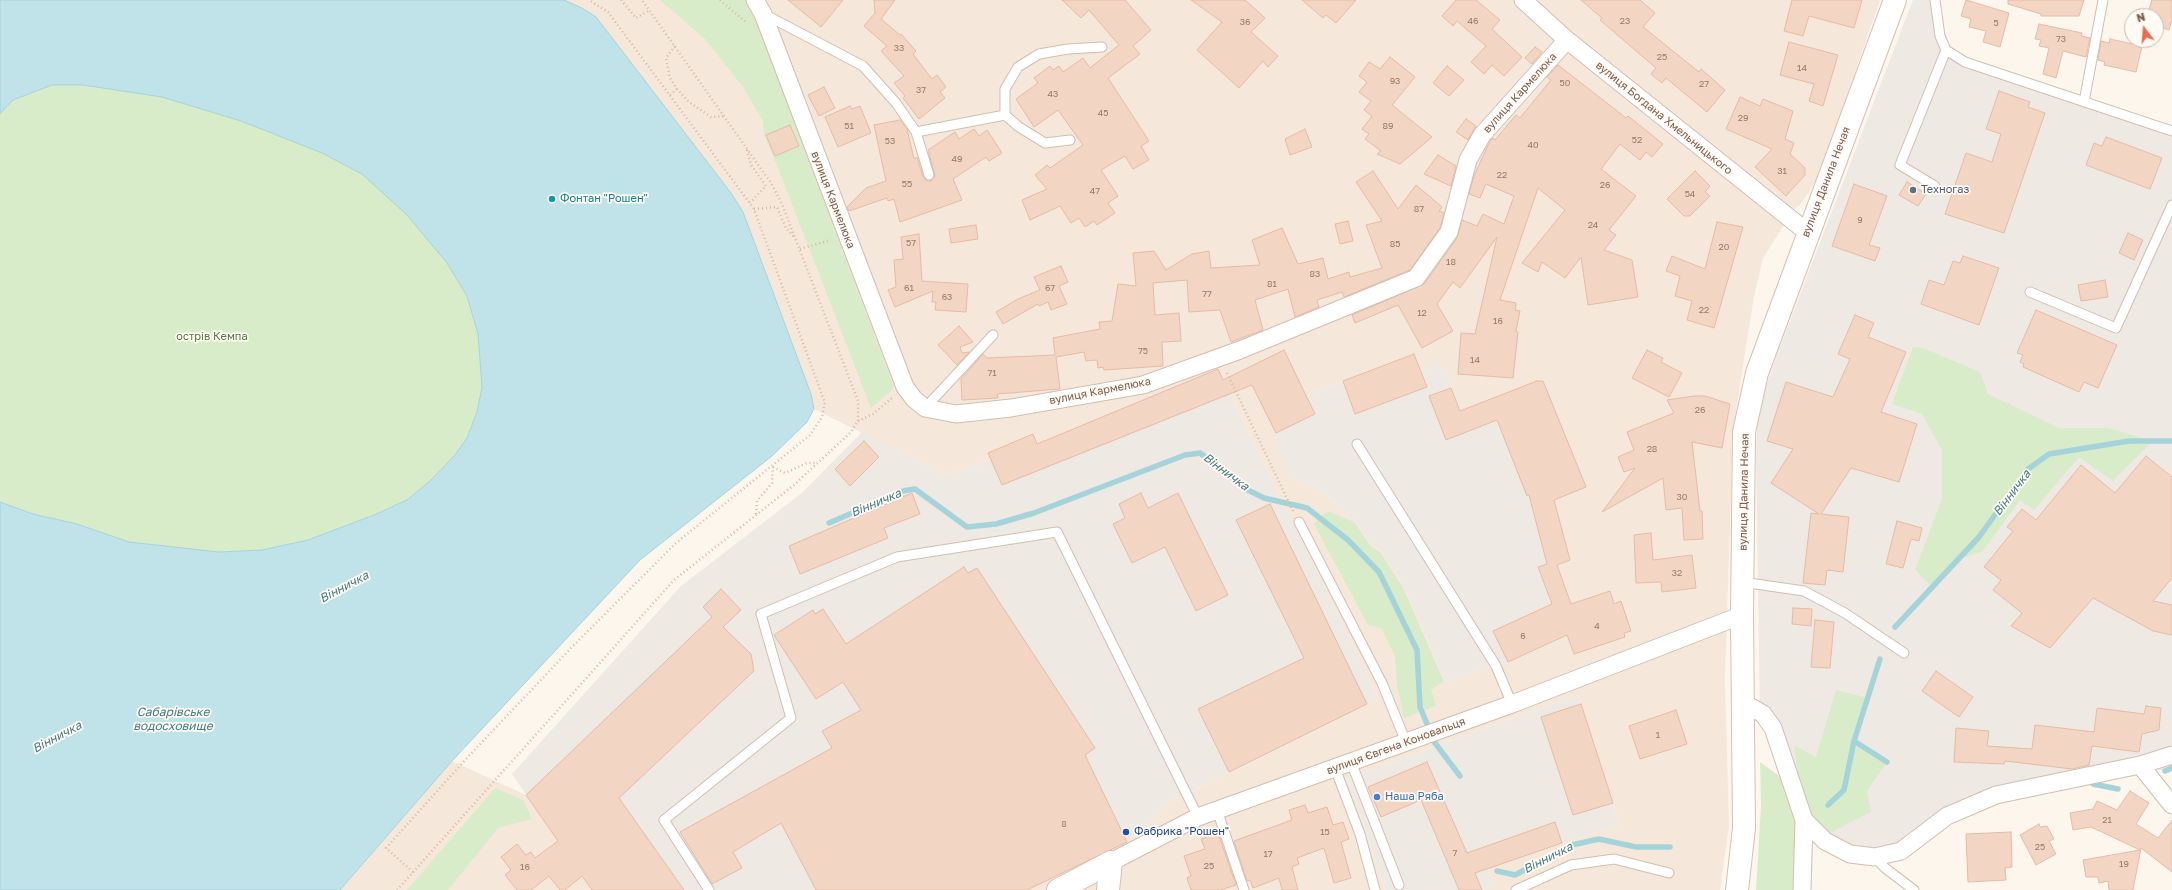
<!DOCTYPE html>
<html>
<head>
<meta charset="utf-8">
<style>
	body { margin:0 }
	#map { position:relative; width:2172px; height:890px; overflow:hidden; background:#fdf6ec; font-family:"Golos Text",sans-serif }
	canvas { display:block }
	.north { position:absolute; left:2124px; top:8px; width:40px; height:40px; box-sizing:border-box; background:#fffaf3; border:1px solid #cabbb1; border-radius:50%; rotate:344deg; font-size:11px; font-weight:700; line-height:16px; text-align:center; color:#7a5c4d }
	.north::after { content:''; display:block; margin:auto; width:14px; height:18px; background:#e76f51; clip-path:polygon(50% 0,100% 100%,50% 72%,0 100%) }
</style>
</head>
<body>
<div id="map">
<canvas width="2172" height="890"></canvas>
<div class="north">N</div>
</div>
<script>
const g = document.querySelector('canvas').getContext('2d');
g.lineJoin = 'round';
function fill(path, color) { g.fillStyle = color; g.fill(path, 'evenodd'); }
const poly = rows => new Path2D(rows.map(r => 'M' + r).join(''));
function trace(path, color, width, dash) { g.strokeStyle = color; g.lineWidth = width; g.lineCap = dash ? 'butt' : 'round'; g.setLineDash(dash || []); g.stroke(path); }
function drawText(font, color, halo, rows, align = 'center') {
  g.font = font + ' "Golos Text",sans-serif'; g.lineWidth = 3.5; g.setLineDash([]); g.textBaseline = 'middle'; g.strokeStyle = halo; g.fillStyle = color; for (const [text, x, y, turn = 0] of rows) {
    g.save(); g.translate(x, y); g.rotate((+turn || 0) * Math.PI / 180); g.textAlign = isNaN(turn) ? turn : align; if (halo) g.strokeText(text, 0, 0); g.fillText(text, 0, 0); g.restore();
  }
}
const residential = poly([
	[562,0,1880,0,1819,176,1800,205,1795,208,1763,258,1754,296,1733,430,1725,679,1729,826,1720,890,1480,890,1495,884,1488,868,1620,825,1578,695,1348,778,1385,890,1027,890,1127,842,1168,803,1379,699,1218,369,1037,444,947,475,814,409,811,394,743,212,582,8],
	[1414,354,1421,371,1440,364,1450,380,1451,388,1460,411,1585,487,1557,499,1554,502,1570,560,1557,565,1547,591,1558,640,1508,662,1445,682,1404,587,1380,550,1372,546,1355,521,1326,494,1293,478,1276,433,1315,414,1306,395],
	[452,761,526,795,592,890,602,890,340,890]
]);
const industrial = poly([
	[1913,0,1935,0,1946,50,2172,131,2172,768,2165,771,2140,765,1996,795,1901,851,1850,854,1804,820,1760,711,1756,453,1757,424,1762,398,1776,357],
	[1414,354,1421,371,1440,363,1450,380,1451,388,1460,411,1543,379,1586,487,1557,499,1554,502,1570,560,1557,565,1565,585,1547,591,1558,640,1508,662,1445,682,1404,587,1380,550,1372,546,1355,521,1326,494,1293,478,1278,451,1276,433,1315,414,1306,395],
	[1218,369,1379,699,1168,803,1127,842,1027,890,602,890,598,885,592,890,512,774,681,586,803,492,862,432,947,475,1037,444],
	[1578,695,1620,825,1488,868,1495,884,1480,890,1385,890,1348,778]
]);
const green = poly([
	[660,0,746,0,753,12,894,388,871,408,776,163,764,135,763,121,743,87,705,39],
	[52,85,83,85,162,97,241,121,322,153,362,174,407,214,447,263,467,296,478,334,482,387,477,412,467,438,455,455,431,480,407,500,374,515,308,540,262,550,219,552,129,542,77,524,33,514,0,502,0,114,13,100],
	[1913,347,1923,348,1980,372,1988,394,2059,428,2108,428,2153,441,2113,481,2079,457,2034,510,2020,500,1982,552,1959,558,1932,587,1915,570,1942,499,1942,450,1922,414,1892,404],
	[1327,511,1354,522,1371,547,1380,552,1403,588,1444,682,1431,689,1436,706,1404,718,1397,685,1395,656,1381,628,1368,625,1314,524],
	[1836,690,1868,698,1854,741,1887,762,1867,791,1871,812,1828,834,1816,822,1800,788,1794,745,1816,757],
	[1760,762,1782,778,1794,819,1804,820,1802,890,1756,890,1761,806],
	[495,788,523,800,532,819,498,828,448,890,407,890]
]);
const water = poly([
	[0,0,564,0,582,8,596,17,731,193,743,212,811,394,814,409,807,422,772,456,640,560,452,761,340,890,0,890,0,502,33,514,77,524,129,542,219,552,262,550,308,540,374,515,407,500,431,480,455,455,467,438,477,412,482,387,478,334,467,296,447,263,407,215,362,174,322,153,241,121,162,97,83,85,52,85,13,100,0,114,0,0]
]);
const stream = poly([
	[829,523,903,491,915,489,967,527,996,524,1034,513,1185,455,1200,453,1222,469,1244,488,1264,498,1307,508,1348,540,1379,572,1417,650,1420,707,1435,743,1460,776],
	[1895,627,1979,537,2028,469,2049,454,2129,441,2172,441],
	[1854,741,1887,762],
	[2165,771,2172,768],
	[2093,784,2118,789],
	[1828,805,1844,790,1854,741,1880,659],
	[1497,871,1515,875,1572,845,1599,839,1636,847,1670,847]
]);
const building = poly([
	[788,0,843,0,821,27,788,0],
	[874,0,895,0,881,19,900,35,901,34,916,51,913,54,932,79,937,75,946,87,940,92,945,98,919,119,903,98,905,96,894,83,904,76,881,51,887,46,864,26,875,13,874,0],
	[1062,0,1125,0,1151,30,1133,46,1140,54,1108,78,1149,141,1141,146,1149,160,1133,169,1125,156,1101,170,1118,196,1108,203,1115,213,1097,225,1094,221,1085,227,1079,218,1071,223,1060,206,1030,220,1022,200,1047,189,1035,175,1047,165,1050,168,1083,145,1058,110,1034,127,1016,99,1038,83,1034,78,1050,66,1053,70,1059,66,1063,72,1083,58,1090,68,1119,45,1089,10,1081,18,1062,0],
	[1191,0,1245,0,1265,18,1251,32,1278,56,1268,67,1263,61,1239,88,1197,50,1222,22,1191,0],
	[1302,0,1356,0,1336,23,1326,15,1323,18,1302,0],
	[1456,0,1476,0,1500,20,1492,29,1522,57,1504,76,1492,65,1484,74,1471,62,1486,46,1457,21,1453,26,1442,16,1456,0],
	[1581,0,1640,0,1655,13,1643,27,1699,72,1701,69,1725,90,1707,112,1666,78,1662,83,1651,74,1656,68,1600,20,1602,18,1581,0],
	[1792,0,1862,0,1854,28,1809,16,1803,36,1784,31,1792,0],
	[1966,0,2009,13,2000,47,1983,42,1986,31,1969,27,1971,19,1961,16,1966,0],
	[2008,0,2084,0,2079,16,2041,16,2041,14,2008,4,2008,0],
	[2152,0,2172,0,2172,19,2169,30,2156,26,2156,16,2147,16,2152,0],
	[2039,24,2082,33,2081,36,2090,38,2086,57,2063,51,2056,78,2043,74,2049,48,2039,46,2041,40,2035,39,2039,24],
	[2110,39,2142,46,2136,72,2104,65,2105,62,2098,60,2101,41,2109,43,2110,39],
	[1789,42,1838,55,1823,106,1809,101,1814,84,1780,75,1789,42],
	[1535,47,1542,52,1532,64,1525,58,1535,47],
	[1390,57,1415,77,1392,105,1432,137,1400,164,1377,154,1381,151,1365,139,1369,134,1362,129,1372,116,1364,110,1371,101,1359,92,1367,82,1359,76,1369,62,1380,69,1390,57],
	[1558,65,1626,118,1628,116,1663,144,1652,157,1646,152,1640,160,1620,144,1601,169,1636,196,1609,230,1616,235,1604,250,1632,260,1638,297,1588,305,1581,257,1565,278,1542,262,1538,272,1522,263,1565,210,1538,188,1500,300,1516,303,1515,310,1520,311,1516,331,1518,332,1513,378,1458,374,1461,333,1475,334,1497,237,1460,288,1453,282,1437,304,1453,331,1422,348,1398,305,1355,323,1352,315,1424,284,1457,238,1462,220,1477,226,1483,214,1504,224,1514,196,1486,184,1480,198,1469,194,1474,176,1490,141,1493,138,1495,140,1516,115,1520,118,1551,80,1547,77,1558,65],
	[1447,66,1464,80,1449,96,1433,83,1447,66],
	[824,87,835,108,819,116,808,95,824,87],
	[1999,91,2030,102,2028,107,2045,113,2004,233,1945,214,1966,153,1992,162,2001,134,1986,129,1999,91],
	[1740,97,1760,106,1763,99,1793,111,1785,139,1794,143,1790,154,1805,168,1805,175,1786,196,1755,167,1772,149,1726,129,1740,97],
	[850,106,852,109,860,106,871,133,838,147,825,117,850,106],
	[1466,119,1476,126,1468,140,1456,132,1466,119],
	[900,120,907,129,914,159,917,157,923,177,927,181,931,181,935,176,928,150,955,132,959,139,974,129,979,136,987,130,1002,153,989,161,986,157,953,179,962,200,900,222,894,199,888,201,887,198,849,211,847,207,866,188,886,181,874,125,900,120],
	[790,125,799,146,775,156,766,135,790,125],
	[1305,129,1312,147,1290,155,1285,139,1305,129],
	[2106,137,2162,158,2150,189,2086,165,2094,143,2102,146,2106,137],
	[1438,155,1456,166,1451,186,1424,174,1438,155],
	[1373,171,1398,209,1416,185,1442,207,1439,211,1444,213,1440,228,1410,270,1344,297,1342,292,1317,300,1319,307,1295,317,1288,289,1255,300,1263,330,1231,342,1220,310,1189,312,1187,280,1153,283,1155,315,1179,313,1181,341,1162,342,1163,366,1104,370,1103,367,1098,368,1097,360,1086,361,1084,352,1056,357,1060,389,997,394,998,398,962,400,961,379,983,354,987,358,1055,355,1053,338,1100,329,1099,322,1112,321,1118,284,1136,286,1133,253,1154,251,1166,270,1192,254,1209,251,1211,268,1260,265,1252,240,1282,228,1298,264,1323,258,1328,279,1349,272,1350,277,1382,268,1366,225,1382,221,1356,182,1373,171],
	[1695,171,1710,186,1705,192,1710,196,1690,216,1684,216,1667,199,1695,171],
	[1907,182,1926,194,1918,206,1899,195,1907,182],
	[1854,184,1887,196,1869,245,1880,248,1875,261,1832,246,1854,184],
	[1348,221,1353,241,1340,244,1335,224,1348,221],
	[1717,222,1743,227,1714,328,1687,320,1692,301,1675,296,1680,276,1666,271,1672,256,1705,269,1717,222],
	[976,225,978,239,951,243,949,229,976,225],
	[2128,233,2143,240,2134,260,2119,253,2128,233],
	[919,234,922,281,968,284,966,312,935,310,936,302,932,302,933,291,895,307,888,290,896,287,894,260,903,259,901,237,919,234],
	[1963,256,1999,268,1979,325,1921,304,1929,280,1944,285,1953,261,1960,263,1963,256],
	[1061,266,1068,282,1059,286,1067,304,1051,310,1048,302,1039,306,1038,304,1003,324,996,312,1018,299,1040,290,1034,277,1061,266],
	[2105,280,2108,297,2081,301,2078,285,2105,280],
	[2036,310,2117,345,2098,388,2084,382,2079,392,2023,367,2024,364,2020,362,2023,355,2017,353,2036,310],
	[1855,315,1874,323,1868,337,1906,352,1881,412,1917,424,1899,482,1851,468,1821,514,1849,517,1843,572,1827,570,1825,585,1803,583,1811,513,1819,514,1771,483,1793,449,1767,441,1786,382,1833,397,1850,359,1838,354,1855,315],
	[959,326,973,342,960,347,962,353,969,352,957,365,938,345,959,326],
	[1284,350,1315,414,1276,433,1252,385,1002,485,988,453,1033,434,1037,444,1218,369,1223,380,1284,350],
	[1647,350,1663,358,1661,362,1682,373,1669,397,1632,378,1647,350],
	[1414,354,1427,387,1355,414,1343,381,1414,354],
	[1537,381,1543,381,1586,487,1554,500,1570,560,1557,565,1571,604,1610,591,1614,604,1621,601,1631,631,1624,633,1625,637,1574,654,1567,635,1508,662,1493,631,1552,604,1538,567,1547,564,1529,495,1527,496,1497,420,1446,440,1429,396,1451,388,1460,411,1537,381],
	[1694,396,1705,396,1730,404,1722,448,1692,442,1700,511,1702,511,1703,539,1684,540,1682,508,1666,510,1663,478,1602,512,1635,468,1624,472,1618,457,1634,450,1627,432,1674,413,1667,400,1694,396],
	[864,441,879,457,850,486,835,469,864,441],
	[2146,456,2172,477,2172,578,2153,601,2172,605,2172,635,2153,631,2093,598,2050,648,2011,626,2022,613,1993,590,2001,580,1984,567,2013,531,2007,527,2022,509,2036,520,2081,465,2115,493,2146,456],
	[912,493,920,514,884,528,888,538,800,574,789,546,912,493],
	[1141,493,1148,508,1178,493,1228,595,1196,611,1165,547,1132,563,1113,524,1125,518,1119,504,1141,493],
	[1270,504,1367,704,1229,772,1198,709,1304,658,1236,520,1270,504],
	[1897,521,1922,528,1919,541,1911,539,1903,568,1886,564,1897,521],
	[1651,533,1653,560,1692,555,1696,588,1662,592,1661,582,1636,583,1634,535,1651,533],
	[964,567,968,573,977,568,1095,748,1085,755,1127,842,1027,890,816,890,781,823,733,852,742,868,712,884,680,832,832,748,822,731,861,710,843,682,816,699,774,635,813,610,815,614,823,609,846,644,964,567],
	[721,589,741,610,723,627,751,654,754,671,619,798,684,890,592,890,582,876,565,890,560,890,549,876,531,890,517,890,505,875,511,870,501,857,517,844,526,855,531,852,535,858,558,841,526,795,712,617,703,607,721,589],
	[1793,608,1812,609,1811,626,1792,624,1793,608],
	[1815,620,1834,622,1830,668,1811,667,1815,620],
	[1936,671,1973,697,1959,717,1922,691,1936,671],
	[1581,704,1613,803,1573,815,1541,717,1581,704],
	[2146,706,2161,708,2159,730,2142,734,2139,752,2092,746,2089,765,2072,769,2005,761,2004,764,1954,762,1956,728,1989,731,1987,746,2032,749,2035,725,2094,732,2097,708,2144,714,2146,706],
	[1676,710,1687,744,1640,759,1629,726,1676,710],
	[1427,762,1467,853,1555,822,1562,843,1475,873,1482,890,1459,890,1421,800,1381,817,1368,787,1427,762],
	[2130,791,2149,803,2136,824,2158,838,2172,820,2172,872,2141,848,2133,890,2109,890,2108,881,2099,883,2098,877,2086,877,2083,860,2140,850,2091,827,2073,830,2070,813,2093,809,2097,801,2117,810,2130,791],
	[1305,805,1308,813,1327,807,1333,825,1343,822,1349,839,1341,842,1351,878,1334,883,1324,848,1297,858,1299,864,1292,867,1298,890,1282,890,1279,878,1253,888,1250,880,1247,881,1234,841,1292,820,1289,810,1305,805],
	[2039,824,2040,827,2047,826,2054,839,2049,841,2056,854,2036,865,2020,835,2039,824],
	[2011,832,2012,867,2005,868,2006,880,1968,882,1966,834,2011,832],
	[1218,833,1236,885,1220,890,1191,890,1187,878,1191,876,1184,856,1205,849,1201,839,1218,833]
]);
const path = poly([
	[621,0,636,18,650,10],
	[720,0,747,23],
	[675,46,666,58,670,78,677,89,689,102,711,117,724,116],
	[670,95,677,89],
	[747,150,751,165,766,186,750,203],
	[754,209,777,207,786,228,794,237],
	[800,249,831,240],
	[1227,373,1293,511],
	[858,421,873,414,892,398],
	[773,467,785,473,807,463,817,463],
	[756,514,757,501,772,483,773,467],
	[413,872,386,848,466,759,574,645,676,543,810,435,822,417,825,403,754,209,608,12,589,0],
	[397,890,674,580,794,485,851,432,858,421,858,401,782,204,771,183,642,0]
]);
const lane = poly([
	[1935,0,1940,36,1946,50,1965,62,2172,131],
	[764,14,863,66,896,103,916,132,929,175],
	[2084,102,2103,0],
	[916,132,1005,115],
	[1070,140,1045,143,1019,127,1005,115,1005,89,1018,67,1039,54,1068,49,1102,47],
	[1935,186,1900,165,1946,50],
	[2030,292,2116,328,2172,205],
	[925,408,993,335],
	[1357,444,1496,666,1512,704],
	[1299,522,1382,683,1406,742],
	[1742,582,1804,591,1845,613,1904,653],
	[1351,762,1399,885],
	[1335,768,1360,834,1375,890],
	[1217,810,1244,890],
	[1875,857,1885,868,1914,890],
	[709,890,664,820,791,718,761,614,897,557,1057,532,1198,817],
	[1516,890,1571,865,1614,859,1669,873]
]);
const street = poly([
	[755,0,763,14,905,387,914,399,925,408,956,414,1011,408,1143,385,1240,350,1416,278,1449,232,1468,160,1482,135,1567,40],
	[1523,0,1567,40,1807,232],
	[1744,703,1763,714,1773,728,1804,820,1802,890],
	[2140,765,2172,805],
	[1804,820,1825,841,1850,854,1875,857,1901,851,1947,816,1996,795,2140,765,2172,755],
	[1111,862,1198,817,1512,704,1742,615]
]);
const secondary = poly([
	[1058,890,1111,862],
	[1108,890,1111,862],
	[1737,890,1744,828,1742,615,1744,432,1757,373,1895,0]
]);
const markers = [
	[1913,190,4,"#5c6f8a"],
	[552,199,4,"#0f9aa8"],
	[1377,797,4,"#3f7fe0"],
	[1126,832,4,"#1a4fb4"]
];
const numberNames = [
	["46",1473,21],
	["23",1625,21],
	["36",1245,22],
	["5",1996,23],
	["73",2061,39],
	["33",899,48],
	["25",1662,57],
	["14",1802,68],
	["93",1395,81],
	["50",1565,83],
	["27",1704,84],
	["37",921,90],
	["43",1053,94],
	["45",1103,113],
	["29",1743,118],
	["51",849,126],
	["89",1388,126],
	["52",1637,140],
	["53",890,141],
	["40",1533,145],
	["49",957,159],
	["31",1782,171],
	["22",1502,175],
	["55",907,184],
	["26",1605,185],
	["47",1095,191],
	["54",1690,194],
	["87",1419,209],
	["9",1860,220],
	["24",1593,225],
	["57",911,243],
	["85",1395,244],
	["20",1724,247],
	["18",1451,262],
	["83",1315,274],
	["81",1272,284],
	["61",909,288],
	["67",1050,288],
	["77",1207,294],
	["63",947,297],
	["22",1704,310],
	["12",1422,313],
	["16",1498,321],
	["75",1143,351],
	["14",1475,360],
	["71",992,373],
	["26",1700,410],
	["28",1652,449],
	["30",1682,497],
	["32",1677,573],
	["4",1597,626],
	["6",1523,636],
	["1",1658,735],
	["21",2107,820],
	["8",1064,824],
	["15",1325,832],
	["25",2040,847],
	["7",1455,853],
	["17",1268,854],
	["19",2124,864],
	["25",1209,866],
	["16",525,867]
];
const streetNames = [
	["вулиця Кармелюка",1520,93,-48],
	["вулиця Богдана Хмельницького",1664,118,39],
	["вулиця Данила Нечая",1826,182,-69],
	["вулиця Кармелюка",833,200,69],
	["вулиця Кармелюка",1100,391,-11],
	["вулиця Данила Нечая",1744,492,-89],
	["вулиця Євгена Коновальця",1396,746,-20]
];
const serviceNames = [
	["Техногаз",1921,190]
];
const cultureNames = [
	["Фонтан \"Рошен\"",560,199]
];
const parkNames = [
	["острів Кемпа",212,337]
];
const shopNames = [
	["Наша Ряба",1385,797]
];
const transitNames = [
	["Фабрика \"Рошен\"",1134,832]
];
const waterNames = [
	["Вінничка",1226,472,37],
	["Вінничка",2012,493,-53],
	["Вінничка",876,503,-23],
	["Вінничка",344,587,-28],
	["Сабарівське",173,712],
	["водосховище",173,726],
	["Вінничка",57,737,-28],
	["Вінничка",1548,858,-27]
];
fill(residential, '#f5e8da');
fill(industrial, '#efe9e4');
fill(green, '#d8ecc9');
fill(water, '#bfe3e8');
trace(water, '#a5d3da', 1);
trace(stream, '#a5d3da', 5.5);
fill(building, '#f3d5c3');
trace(building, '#e6bba3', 1);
trace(lane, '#d1beb0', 11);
trace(street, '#d1beb0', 19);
trace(secondary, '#d6c0b0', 24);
trace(path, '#d9b8a5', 2.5, [1, 3]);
trace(lane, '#fff', 9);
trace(street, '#fff', 17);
trace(secondary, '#fff', 22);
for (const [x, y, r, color] of markers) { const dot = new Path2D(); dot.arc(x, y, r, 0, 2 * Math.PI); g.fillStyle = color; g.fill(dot); trace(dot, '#fffaf3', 1.5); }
drawText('9px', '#987a6a', null, numberNames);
drawText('11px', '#7a5c4d', '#fffaf3', streetNames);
drawText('11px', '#4e5e75', '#fffaf3', serviceNames, 'left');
drawText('11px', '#0d838f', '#fffaf3', cultureNames, 'left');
drawText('11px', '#537a41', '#fffaf3', parkNames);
drawText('11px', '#366cbe', '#fffaf3', shopNames, 'left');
drawText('11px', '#164399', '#fffaf3', transitNames, 'left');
drawText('italic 12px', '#437c86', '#fffaf3', waterNames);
</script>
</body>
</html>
